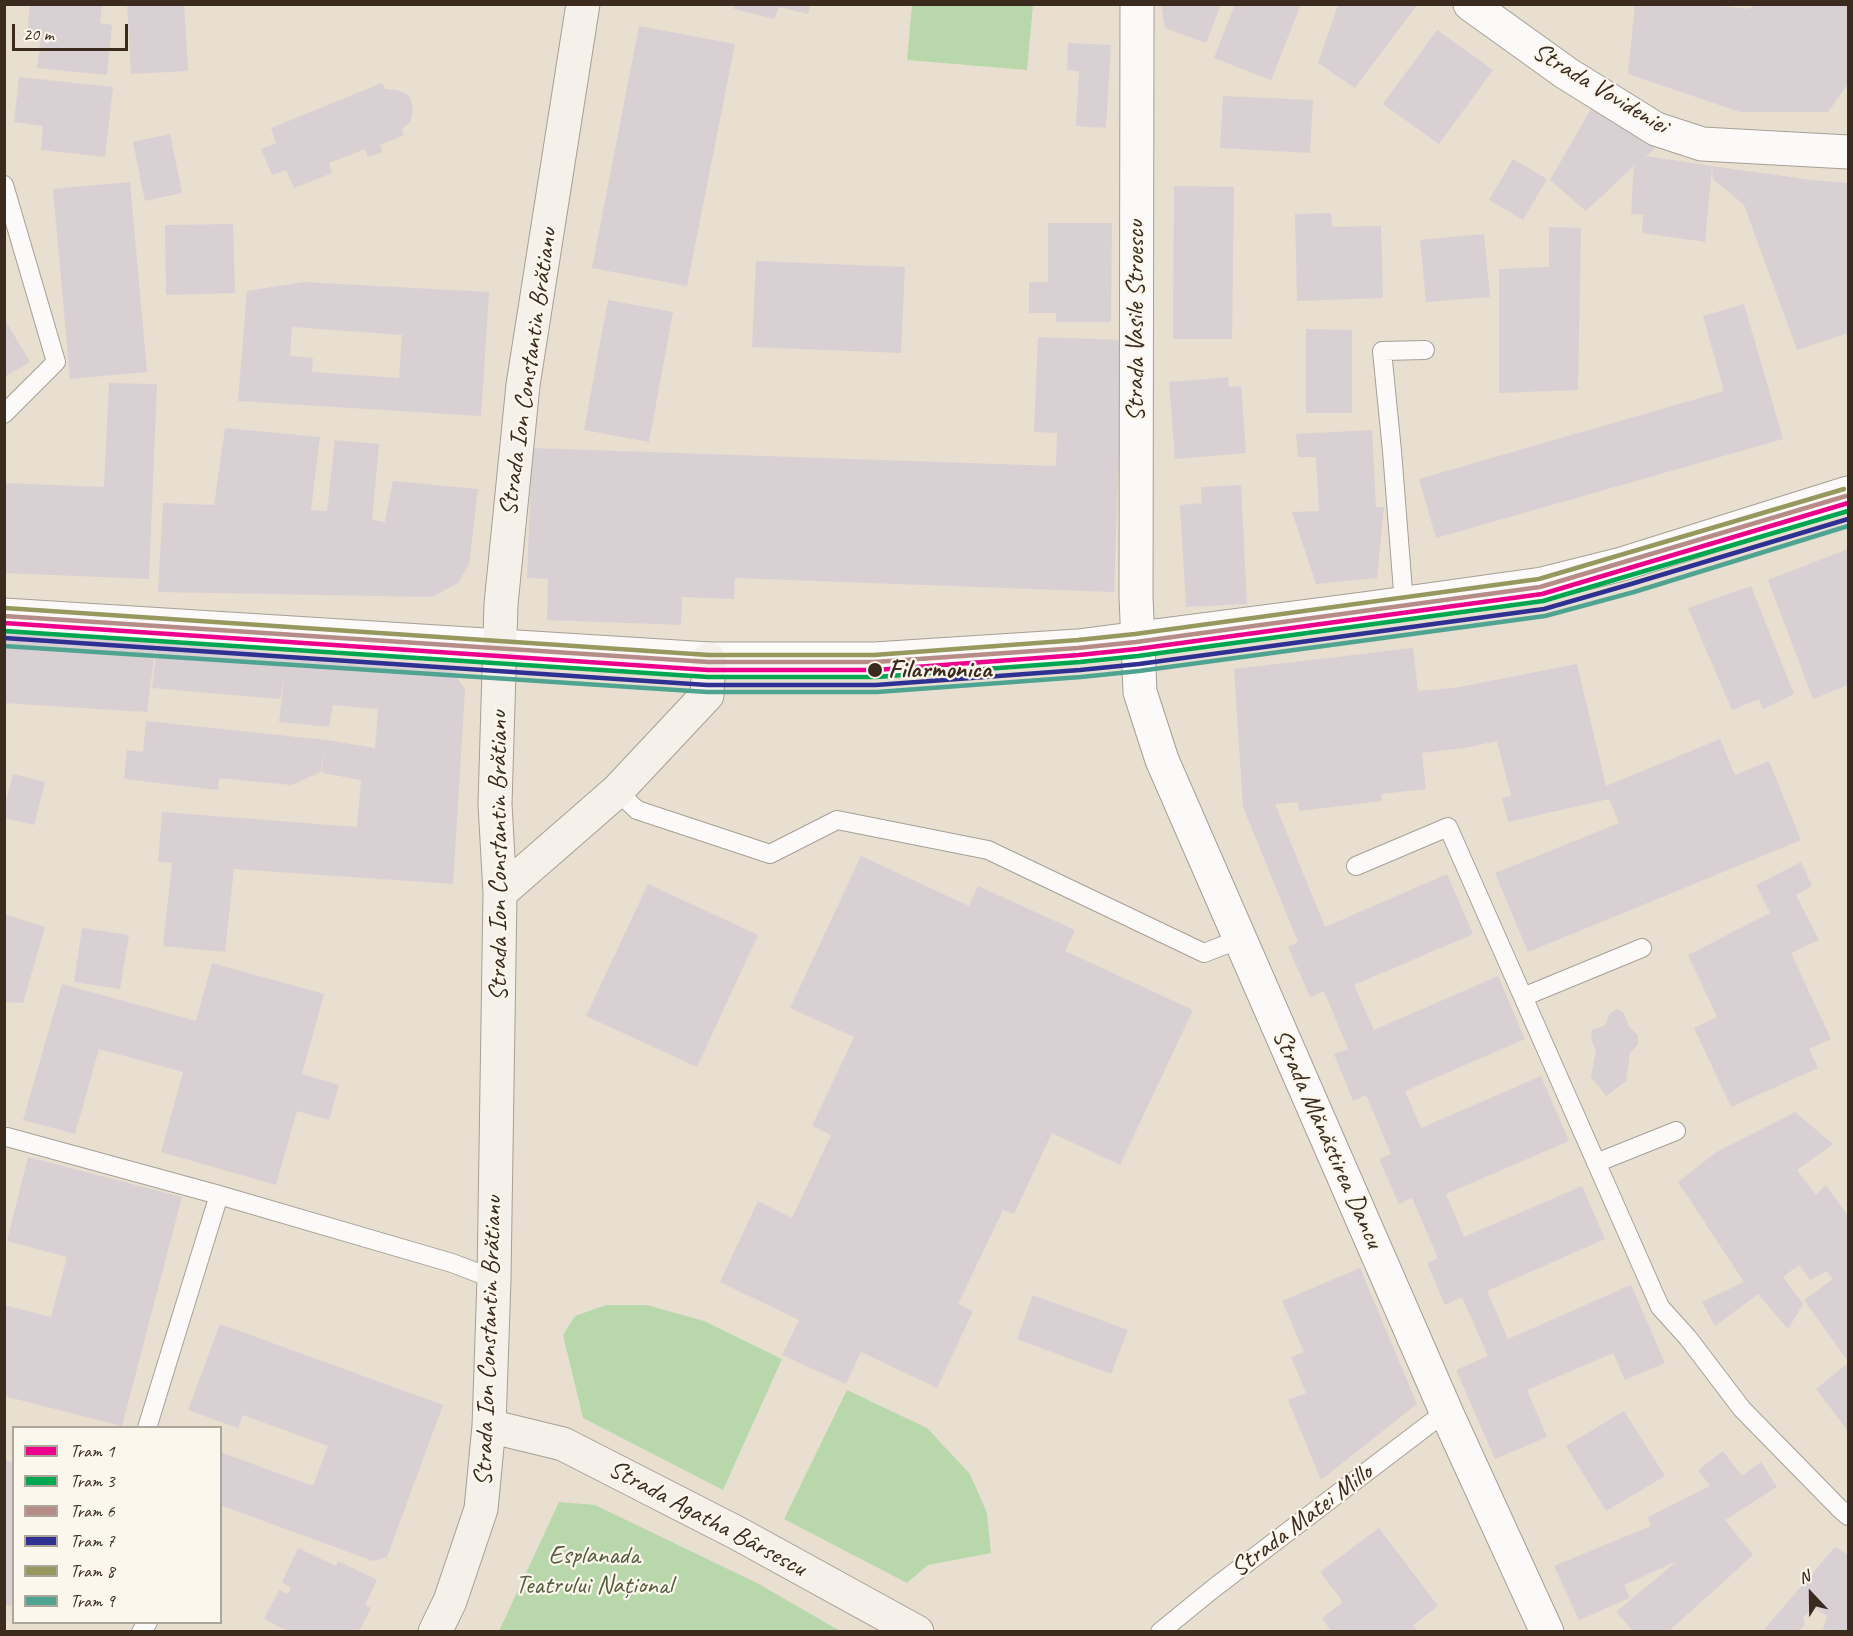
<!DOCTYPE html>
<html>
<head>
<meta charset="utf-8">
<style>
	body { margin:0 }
	#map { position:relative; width:1853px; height:1636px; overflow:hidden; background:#e8dfd0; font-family:Caveat,sans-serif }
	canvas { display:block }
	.frame { position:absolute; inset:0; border:6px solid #3b2a1e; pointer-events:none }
	.legend { position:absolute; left:12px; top:1426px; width:210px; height:198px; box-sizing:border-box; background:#fbf7ec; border:2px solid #aea59a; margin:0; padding:8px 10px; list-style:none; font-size:18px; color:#3b2a1e }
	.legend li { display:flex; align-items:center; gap:12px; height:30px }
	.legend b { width:30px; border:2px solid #aea59a }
	.north { position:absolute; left:1781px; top:1564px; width:60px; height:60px; -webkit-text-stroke:4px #fbf7ec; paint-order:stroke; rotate:338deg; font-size:16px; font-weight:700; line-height:24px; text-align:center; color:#3b2a1e }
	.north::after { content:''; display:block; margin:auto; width:21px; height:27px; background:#3b2a1e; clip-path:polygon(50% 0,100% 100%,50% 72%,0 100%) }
	.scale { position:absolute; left:12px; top:24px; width:116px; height:27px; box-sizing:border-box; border:3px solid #3b2a1e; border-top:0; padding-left:8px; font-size:18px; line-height:21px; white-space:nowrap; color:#3b2a1e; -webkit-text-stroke:4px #fbf7ec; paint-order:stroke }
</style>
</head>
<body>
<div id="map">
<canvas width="1853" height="1636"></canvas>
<div class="frame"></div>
<ul class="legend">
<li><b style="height:8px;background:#ec008c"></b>Tram 1</li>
<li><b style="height:8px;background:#00a650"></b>Tram 3</li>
<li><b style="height:8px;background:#b68c88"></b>Tram 6</li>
<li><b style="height:8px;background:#2e3092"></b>Tram 7</li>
<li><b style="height:8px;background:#96985e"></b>Tram 8</li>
<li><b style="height:8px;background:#4ea391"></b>Tram 9</li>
</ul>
<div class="north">N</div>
<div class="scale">20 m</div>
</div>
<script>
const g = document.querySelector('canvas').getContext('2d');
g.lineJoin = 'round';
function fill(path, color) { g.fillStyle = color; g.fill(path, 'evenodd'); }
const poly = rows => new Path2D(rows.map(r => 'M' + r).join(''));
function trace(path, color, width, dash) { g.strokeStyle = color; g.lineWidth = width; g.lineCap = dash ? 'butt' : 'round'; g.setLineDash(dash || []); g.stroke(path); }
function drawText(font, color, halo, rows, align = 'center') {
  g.font = font + ' Caveat,sans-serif'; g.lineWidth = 4.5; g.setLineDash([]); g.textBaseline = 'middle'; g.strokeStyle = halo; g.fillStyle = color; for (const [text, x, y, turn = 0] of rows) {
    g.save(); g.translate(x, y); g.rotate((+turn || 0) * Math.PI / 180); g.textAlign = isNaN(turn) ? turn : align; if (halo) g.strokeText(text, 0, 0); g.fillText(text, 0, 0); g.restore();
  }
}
const green = poly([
	[912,5,1033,5,1027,70,907,60],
	[606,1305,647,1305,704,1321,782,1359,723,1490,583,1418,563,1335,575,1316],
	[847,1390,927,1428,970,1474,987,1513,991,1553,928,1565,907,1583,784,1519],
	[559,1502,595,1505,757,1583,840,1631,499,1631]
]);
const building = poly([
	[30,4,102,4,100,23,112,25,107,75,37,68,41,38,27,37],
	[127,4,184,4,188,71,131,74],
	[735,4,810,4,808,14,779,7,774,19,734,9],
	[1161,4,1221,4,1206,43,1165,28],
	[1235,4,1301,4,1271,80,1214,58],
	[1759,4,1848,4,1848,84,1828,112,1740,112,1628,74,1635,5,1712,5,1748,9],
	[1338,5,1417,5,1355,88,1318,63],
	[639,26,735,44,687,286,592,268],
	[1437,30,1493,70,1439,144,1383,104],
	[1068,43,1111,45,1106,128,1076,126,1079,71,1067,70],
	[19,77,113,87,105,157,41,150,43,126,14,122],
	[382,83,385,89,397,90,409,95,413,108,410,122,402,129,404,135,380,145,382,152,368,157,365,149,329,163,332,173,294,188,286,170,272,175,261,149,276,143,271,128],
	[1223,96,1313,100,1310,153,1220,148],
	[1596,100,1662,142,1646,156,1712,166,1705,242,1642,233,1643,215,1631,214,1634,166,1586,211,1550,180],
	[170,134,182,193,145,201,133,142],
	[1513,159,1547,179,1523,220,1489,200],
	[1712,166,1811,180,1848,183,1848,333,1797,350,1744,205,1713,179],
	[130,182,147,372,70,379,53,189],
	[1174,186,1234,187,1232,339,1173,339],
	[1331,213,1332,227,1381,226,1383,298,1297,301,1295,214],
	[1048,223,1112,223,1111,322,1056,322,1056,313,1029,313,1029,282,1048,282],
	[233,224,235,293,166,295,165,225],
	[1549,227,1581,228,1578,390,1499,393,1499,269,1549,267],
	[1484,234,1490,297,1426,302,1420,240],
	[756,261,905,267,901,353,752,347],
	[304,282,489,292,481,416,238,401,247,291],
	[292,327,402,335,399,378,312,372,313,358,290,356],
	[608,300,673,312,649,442,584,430],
	[1744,304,1783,439,1436,538,1419,479,1724,391,1703,316],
	[4,318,30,362,4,377],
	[1306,329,1352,330,1352,413,1306,413],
	[1038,337,1123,340,1114,592,735,578,734,599,682,597,681,625,547,620,548,579,527,578,532,448,1056,466,1057,433,1034,432],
	[1228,377,1229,387,1241,386,1246,453,1175,459,1169,382],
	[109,383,157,384,149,579,4,573,4,483,104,487],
	[225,428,320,437,311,510,327,511,335,440,379,444,372,520,385,522,393,481,478,489,469,564,458,583,432,597,158,592,163,503,214,505],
	[1372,430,1376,507,1384,507,1377,578,1316,584,1292,512,1319,511,1316,457,1298,457,1296,434],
	[1241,485,1247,604,1186,607,1180,505,1202,503,1201,487],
	[1848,549,1848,685,1813,699,1768,580],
	[1751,586,1794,694,1763,709,1759,699,1732,710,1688,608],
	[4,627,157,635,147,712,4,703],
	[158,637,287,656,381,661,452,670,465,689,453,884,234,869,225,952,163,946,172,863,158,862,162,812,357,827,361,780,322,773,324,749,321,772,291,785,219,778,218,790,124,779,127,750,143,752,146,721,326,740,375,748,378,709,333,705,329,727,279,722,284,678,280,699,152,688],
	[1413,648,1418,691,1454,688,1577,664,1606,786,1720,739,1735,775,1769,761,1801,840,1528,952,1495,873,1619,823,1609,799,1508,822,1502,798,1511,796,1497,741,1464,748,1422,753,1426,789,1381,794,1382,801,1299,811,1298,802,1275,804,1325,927,1447,874,1473,934,1354,985,1374,1030,1498,976,1525,1039,1405,1091,1421,1128,1541,1076,1569,1141,1446,1194,1464,1237,1582,1186,1605,1239,1487,1291,1508,1339,1631,1285,1665,1363,1625,1380,1613,1353,1527,1390,1547,1437,1495,1459,1456,1370,1488,1356,1462,1297,1445,1305,1427,1263,1438,1258,1412,1198,1399,1204,1379,1159,1391,1154,1366,1095,1353,1101,1334,1054,1348,1049,1324,991,1310,997,1288,947,1298,942,1243,807,1234,669],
	[13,774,45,782,34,825,4,818,4,808],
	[861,856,969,906,978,886,1075,930,1065,951,1193,1010,1120,1165,1052,1133,1014,1214,1003,1210,958,1304,973,1311,937,1388,861,1352,846,1384,782,1355,799,1320,720,1282,758,1201,792,1218,831,1135,812,1126,854,1037,790,1008],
	[1801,862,1812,886,1796,895,1819,940,1791,953,1831,1039,1809,1049,1818,1068,1731,1107,1694,1028,1717,1017,1688,955,1770,913,1756,885],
	[648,884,758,935,697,1067,586,1016],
	[4,914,45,927,23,1003,4,1002],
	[82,928,129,935,120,989,74,982],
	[212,963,324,994,302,1074,339,1085,329,1120,297,1111,276,1185,161,1152,183,1072,99,1049,75,1134,23,1120,62,984,196,1021],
	[1617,1009,1623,1012,1630,1028,1638,1035,1638,1044,1630,1053,1626,1081,1606,1096,1591,1077,1596,1050,1591,1040,1592,1030,1606,1025,1609,1014],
	[1795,1112,1833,1144,1797,1170,1816,1195,1826,1185,1848,1216,1848,1361,1804,1300,1833,1279,1827,1271,1810,1280,1799,1265,1783,1277,1803,1304,1788,1329,1758,1294,1715,1326,1702,1302,1744,1282,1678,1182,1715,1153],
	[28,1157,182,1197,122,1426,4,1396,4,1305,51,1317,67,1257,7,1241],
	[1360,1268,1417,1404,1321,1480,1288,1400,1306,1393,1291,1357,1304,1352,1282,1301],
	[1033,1295,1128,1330,1111,1374,1017,1339],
	[220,1324,443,1405,387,1557,373,1561,220,1505,220,1452,313,1486,328,1446,243,1415,238,1428,188,1410],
	[1848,1363,1848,1431,1816,1389],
	[1624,1411,1665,1476,1606,1511,1566,1446],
	[1723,1451,1742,1476,1761,1462,1777,1487,1725,1520,1753,1555,1668,1632,1634,1632,1616,1612,1677,1561,1624,1585,1630,1598,1579,1620,1554,1566,1651,1526,1648,1517,1710,1486,1698,1470],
	[4,1458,14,1465,14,1602,10,1607,4,1603],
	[1379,1528,1438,1606,1413,1625,1418,1632,1332,1632,1322,1618,1343,1602,1320,1572],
	[1835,1547,1848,1555,1848,1632,1822,1632,1827,1616,1813,1607,1803,1618,1805,1624,1798,1632,1762,1632],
	[298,1548,336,1566,338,1561,377,1580,365,1605,371,1608,359,1631,355,1629,354,1632,289,1632,264,1619,279,1590,288,1594,291,1588,282,1582]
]);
const lane = poly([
	[4,185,56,362,4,414],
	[1404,604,1392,451,1382,351,1425,350],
	[617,791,637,810,770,854,837,820,988,850,1204,953,1240,939],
	[1356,866,1448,827,1660,1307,1688,1338,1742,1409,1839,1508,1848,1516],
	[1523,997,1642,948],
	[7,1137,219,1195,452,1263,494,1279],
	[1596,1163,1676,1131],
	[147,1428,219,1195],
	[141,1632,148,1622],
	[1160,1632,1214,1588,1432,1422,1448,1416]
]);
const street = poly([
	[1137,4,1136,596,1140,692,1162,760,1448,1416,1547,1632],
	[1470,4,1566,73,1656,129,1702,144,1848,152],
	[4,615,709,659,875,659,1078,646,1370,608,1542,584,1622,564,1848,493]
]);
const secondary = poly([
	[500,893,617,791,707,695,709,659],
	[489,1426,563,1444,737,1533,917,1632],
	[435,1632,450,1601,481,1509,489,1426,494,1279,500,893,495,804,501,604,523,385,583,4]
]);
const tram1 = poly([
	[4,623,708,670,875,670,1079,655,1137,649,1542,594,1848,503]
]);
const tram2 = poly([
	[4,631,708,677,876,677,1080,662,1138,656,1543,601,1848,511]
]);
const tram3 = poly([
	[4,616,708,662,875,662,1078,648,1136,642,1540,587,1846,496]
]);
const tram4 = poly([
	[4,638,707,685,876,685,1080,670,1139,664,1544,609,1631,584,1848,519]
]);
const tram5 = poly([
	[5,608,709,655,874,655,1078,640,1135,634,1539,579,1844,489]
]);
const tram6 = poly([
	[4,646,707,692,877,692,1081,677,1139,671,1545,616,1634,592,1848,526]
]);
const markers = [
	[875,670,8,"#3b2a1e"]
];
const streetNames = [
	["Strada Vovideniei",1600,89,31],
	["Strada Vasile Stroescu",1136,321,-90],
	["Strada Ion Constantin Brătianu",529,372,-82],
	["Strada Ion Constantin Brătianu",499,856,-90],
	["Strada Mănăstirea Dancu",1327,1139,66],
	["Strada Ion Constantin Brătianu",489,1341,-88],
	["Strada Agatha Bârsescu",707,1519,28],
	["Strada Matei Millo",1302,1521,-37]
];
const stopNames = [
	["Filarmonica",888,670]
];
const parkNames = [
	["Esplanada",594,1556],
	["Teatrului Național",594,1586]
];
fill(green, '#b8d8ab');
fill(building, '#d9d0d3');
trace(lane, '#a69f95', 20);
trace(street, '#a69f95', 35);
trace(secondary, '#a69f95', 35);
trace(lane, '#fcfaf8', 18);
trace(street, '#fcfaf8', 33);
trace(secondary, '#f5f1ea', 33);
trace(tram1, '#ec008c', 4.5);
trace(tram2, '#00a650', 4.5);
trace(tram3, '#b68c88', 4.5);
trace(tram4, '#2e3092', 4.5);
trace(tram5, '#96985e', 4.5);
trace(tram6, '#4ea391', 4.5);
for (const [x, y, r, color] of markers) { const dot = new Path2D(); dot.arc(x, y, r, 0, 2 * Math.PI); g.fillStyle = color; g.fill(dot); trace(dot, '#fbf7ec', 2); }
drawText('26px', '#3b2a1e', '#fbf7ec', streetNames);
drawText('bold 26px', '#3b2a1e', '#fbf7ec', stopNames, 'left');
drawText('26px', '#545d3f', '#fbf7ec', parkNames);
</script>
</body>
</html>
